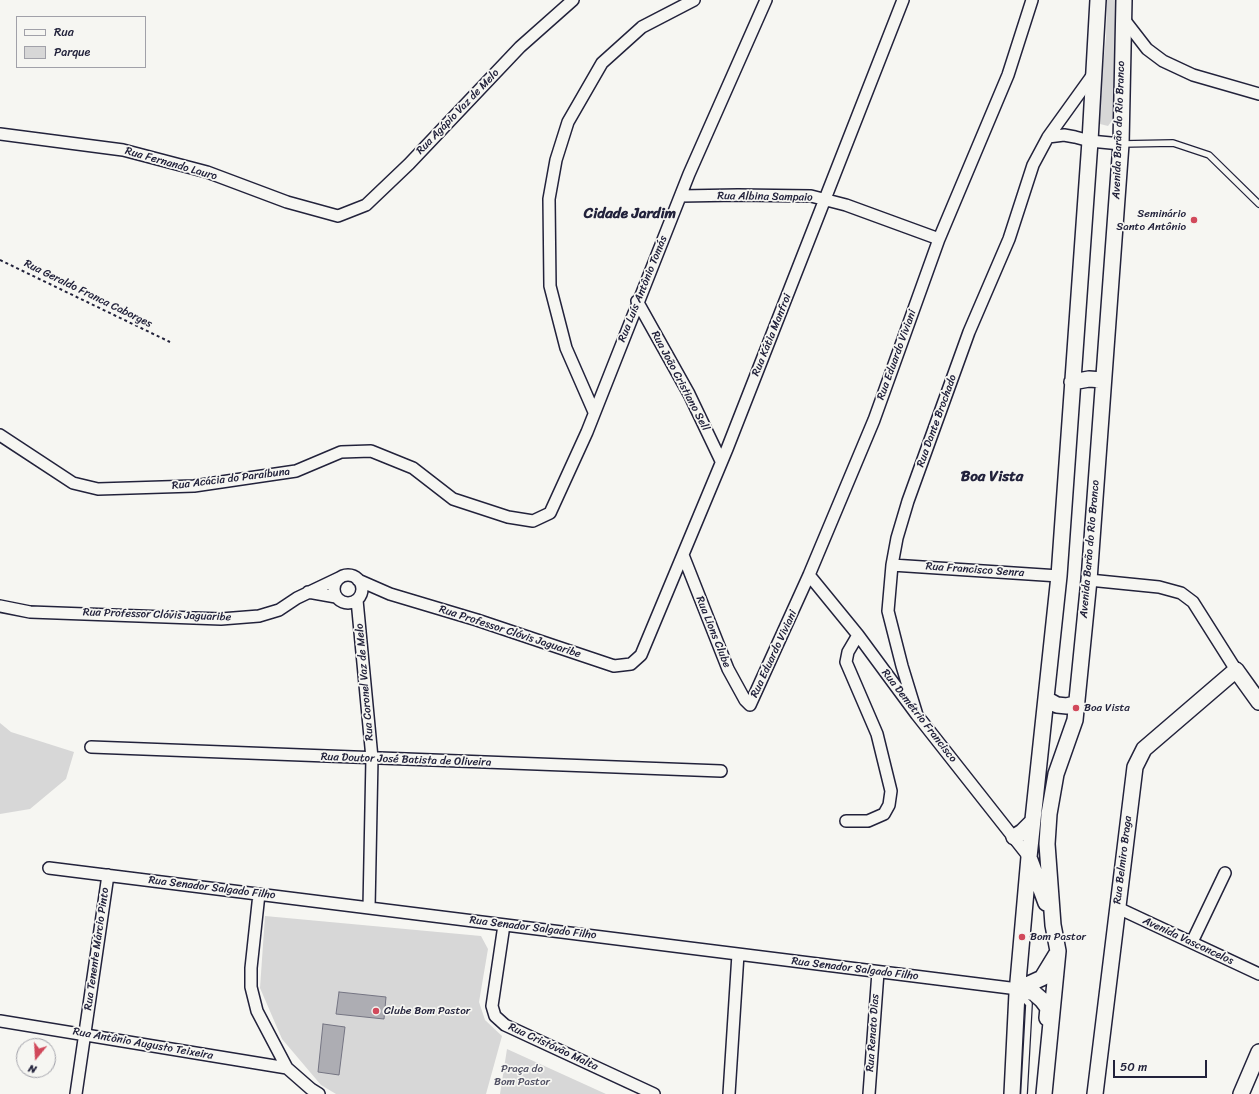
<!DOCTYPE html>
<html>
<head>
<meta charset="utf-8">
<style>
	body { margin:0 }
	#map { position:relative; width:1259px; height:1094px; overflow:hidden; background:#f6f6f2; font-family:Sriracha,sans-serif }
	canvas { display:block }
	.legend { position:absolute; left:16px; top:16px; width:130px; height:52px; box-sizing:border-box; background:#f6f6f2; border:1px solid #a1a1a9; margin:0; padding:5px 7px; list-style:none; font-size:12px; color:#22223b }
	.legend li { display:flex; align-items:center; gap:8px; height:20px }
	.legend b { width:20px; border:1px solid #a1a1a9 }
	.north { position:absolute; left:16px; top:1038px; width:40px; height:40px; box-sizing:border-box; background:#f6f6f2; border:1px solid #a1a1a9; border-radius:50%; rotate:198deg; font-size:11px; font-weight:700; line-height:16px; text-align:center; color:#22223b }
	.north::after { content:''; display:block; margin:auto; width:14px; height:18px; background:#d1495b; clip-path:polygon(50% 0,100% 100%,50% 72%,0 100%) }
	.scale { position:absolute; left:1113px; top:1060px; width:94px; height:18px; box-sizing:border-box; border:2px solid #22223b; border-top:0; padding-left:5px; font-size:12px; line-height:14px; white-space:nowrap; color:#22223b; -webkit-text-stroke:3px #f6f6f2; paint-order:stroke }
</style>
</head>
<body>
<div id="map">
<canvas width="1259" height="1094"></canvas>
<ul class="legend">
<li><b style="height:5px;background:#f6f6f2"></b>Rua</li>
<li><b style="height:11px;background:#d7d7d7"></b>Parque</li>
</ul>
<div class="north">N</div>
<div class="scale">50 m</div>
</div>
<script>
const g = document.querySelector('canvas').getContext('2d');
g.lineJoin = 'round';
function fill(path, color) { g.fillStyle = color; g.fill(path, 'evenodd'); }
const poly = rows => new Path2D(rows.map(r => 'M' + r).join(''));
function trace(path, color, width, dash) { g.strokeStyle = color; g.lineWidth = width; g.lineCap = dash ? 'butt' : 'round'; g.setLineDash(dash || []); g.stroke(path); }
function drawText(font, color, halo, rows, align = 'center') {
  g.font = font + ' Sriracha,sans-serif'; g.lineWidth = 3.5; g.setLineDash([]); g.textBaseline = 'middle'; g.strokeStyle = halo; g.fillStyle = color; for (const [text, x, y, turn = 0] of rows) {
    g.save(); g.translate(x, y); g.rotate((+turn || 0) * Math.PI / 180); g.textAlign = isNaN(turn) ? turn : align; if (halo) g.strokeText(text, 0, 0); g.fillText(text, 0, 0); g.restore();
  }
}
const green = poly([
	[1107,0,1116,0,1114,118,1108,126,1100,124,1097,121,1106,38],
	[0,723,11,732,74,752,66,779,30,809,0,814],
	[265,916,481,936,488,949,479,1002,485,1020,502,1036,486,1094,336,1094,321,1085,282,1039,260,988],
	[507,1049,606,1094,500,1094]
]);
const water = poly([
	[339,992,386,997,384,1019,336,1014,339,992],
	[323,1024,345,1027,339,1075,318,1072,323,1024]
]);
const path = poly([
	[0,260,170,342]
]);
const service = poly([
	[1122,144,1173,143,1209,155,1259,204],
	[1019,994,1029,1004,1024,1094]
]);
const minor = poly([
	[1123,18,1147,49,1163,61,1193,75,1259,94],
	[0,134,123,150,207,172,287,202,338,216,366,205,409,164,520,47,573,0],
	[1048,137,1064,135,1075,137,1090,141,1121,144],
	[681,196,738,195,811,196,846,205,939,239],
	[637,301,689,394,721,461],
	[594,412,566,348,550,286,549,199,556,160,568,122,602,63,642,27,694,0],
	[0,435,73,483,98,489,194,486,296,471,341,452,371,451,413,468,453,499,508,517,533,521,550,513,587,432,689,174,766,0],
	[683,555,728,669,745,700,750,705,809,575,874,420,939,239,1008,75,1032,0],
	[892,565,1059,576],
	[809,575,858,635,917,715,1029,857],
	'334 589a14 14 0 1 1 28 0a14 14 0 1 1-28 0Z',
	[358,580,390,594,477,620,614,666,631,664,641,655,727,449,903,0],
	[1089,580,1159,587,1181,593,1193,602,1236,670],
	[308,592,336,597],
	[357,600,372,758,369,908],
	[0,606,30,612,221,619,259,616,279,610,297,598,339,578],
	[917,715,902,666,888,611,892,565,897,538,908,501,969,332,1009,239,1033,165,1048,137,1094,73],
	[91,747,721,771],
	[846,821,868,821,884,814,889,805,891,791,877,734,846,662,848,652,858,635],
	[49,868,1018,989],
	[259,894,251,968,251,987,257,1011,287,1068,311,1089,319,1094],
	[1118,908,1259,974],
	[504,925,492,1006,495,1016,505,1025,654,1094],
	[1192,942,1225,873],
	[0,1021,287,1068],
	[76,1094,108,875],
	[729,1094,738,954],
	[869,1094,878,972]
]);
const secondary = poly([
	[1072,382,1089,379,1103,380],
	[1046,699,1057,705,1067,706,1077,703],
	[1014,837,1022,832,1033,821],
	[1030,860,1046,903],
	[1018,989,1034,993,1042,1000,1048,1008,1047,1018],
	[1018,989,1042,978,1056,955],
	[1012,1094,1017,993,1029,857,1059,576,1090,141,1098,0],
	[1044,1094,1058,951,1053,925,1047,844,1049,814,1056,774,1075,720,1089,580,1121,144,1124,0],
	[1095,1094,1135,767,1144,749,1236,670,1259,702],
	[1241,1094,1259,1052]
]);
const markers = [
	[1194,220,4,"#d1495b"],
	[1076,708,4,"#d1495b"],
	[1022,937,4,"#d1495b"],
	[376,1011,4,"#d1495b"]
];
const streetNames = [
	["Rua Agápio Vaz de Melo",458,112,-46],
	["Avenida Barão do Rio Branco",1119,130,-88],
	["Rua Fernando Lauro",171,164,16],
	["Rua Albina Sampaio",765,197,1],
	["Rua Luís Antônio Tomás",643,289,-68],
	["Rua Geraldo Franca Caborges",88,294,26],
	["Rua Kátia Manfroi",772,335,-68],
	["Rua Eduardo Viviani",897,355,-70],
	["Rua João Cristiano Sell",680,381,62],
	["Rua Dante Brochado",937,421,-70],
	["Rua Acácia do Paraíbuna",231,479,-7],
	["Avenida Barão do Rio Branco",1090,549,-85],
	["Rua Francisco Senra",975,570,4],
	["Rua Professor Clóvis Jaguaribe",157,615,2],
	["Rua Professor Clóvis Jaguaribe",510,632,18],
	["Rua Lions Clube",713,632,68],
	["Rua Eduardo Viviani",774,654,-65],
	["Rua Coronel Vaz de Melo",365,682,-95],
	["Rua Demétrio Francisco",919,716,52],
	["Rua Doutor José Batista de Oliveira",406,760,2],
	["Rua Belmiro Braga",1123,860,-83],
	["Rua Senador Salgado Filho",212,888,7],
	["Rua Senador Salgado Filho",533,928,7],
	["Avenida Vasconcelos",1188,941,25],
	["Rua Tenente Márcio Pinto",97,949,-82],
	["Rua Senador Salgado Filho",855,969,7],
	["Rua Renato Dias",873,1033,-86],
	["Rua Antônio Augusto Teixeira",143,1044,10],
	["Rua Cristóvão Malta",553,1047,25]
];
const poiNames = [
	["Seminário",1186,214,"right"],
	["Santo Antônio",1186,227,"right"],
	["Boa Vista",1084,708],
	["Bom Pastor",1030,937],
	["Clube Bom Pastor",384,1011]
];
const parkNames = [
	["Praça do",522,1069],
	["Bom Pastor",522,1082]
];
const districtNames = [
	["Cidade Jardim",630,214],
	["Boa Vista",992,477]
];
fill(green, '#d7d7d7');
fill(water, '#adadb3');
trace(water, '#757583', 1);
trace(service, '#22223b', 8);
trace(minor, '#22223b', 14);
trace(secondary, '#22223b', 18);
trace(path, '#22223b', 2, [3, 3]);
trace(service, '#f6f6f2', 5.5);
trace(minor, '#f6f6f2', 11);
trace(secondary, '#f6f6f2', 15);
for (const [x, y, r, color] of markers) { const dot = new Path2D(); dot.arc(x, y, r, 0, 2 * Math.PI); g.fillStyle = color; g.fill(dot); trace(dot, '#f6f6f2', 1.5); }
drawText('11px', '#22223b', '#f6f6f2', streetNames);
drawText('11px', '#22223b', '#f6f6f2', poiNames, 'left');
drawText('11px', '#4f4f62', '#f6f6f2', parkNames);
drawText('bold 15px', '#22223b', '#f6f6f2', districtNames);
</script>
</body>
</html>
